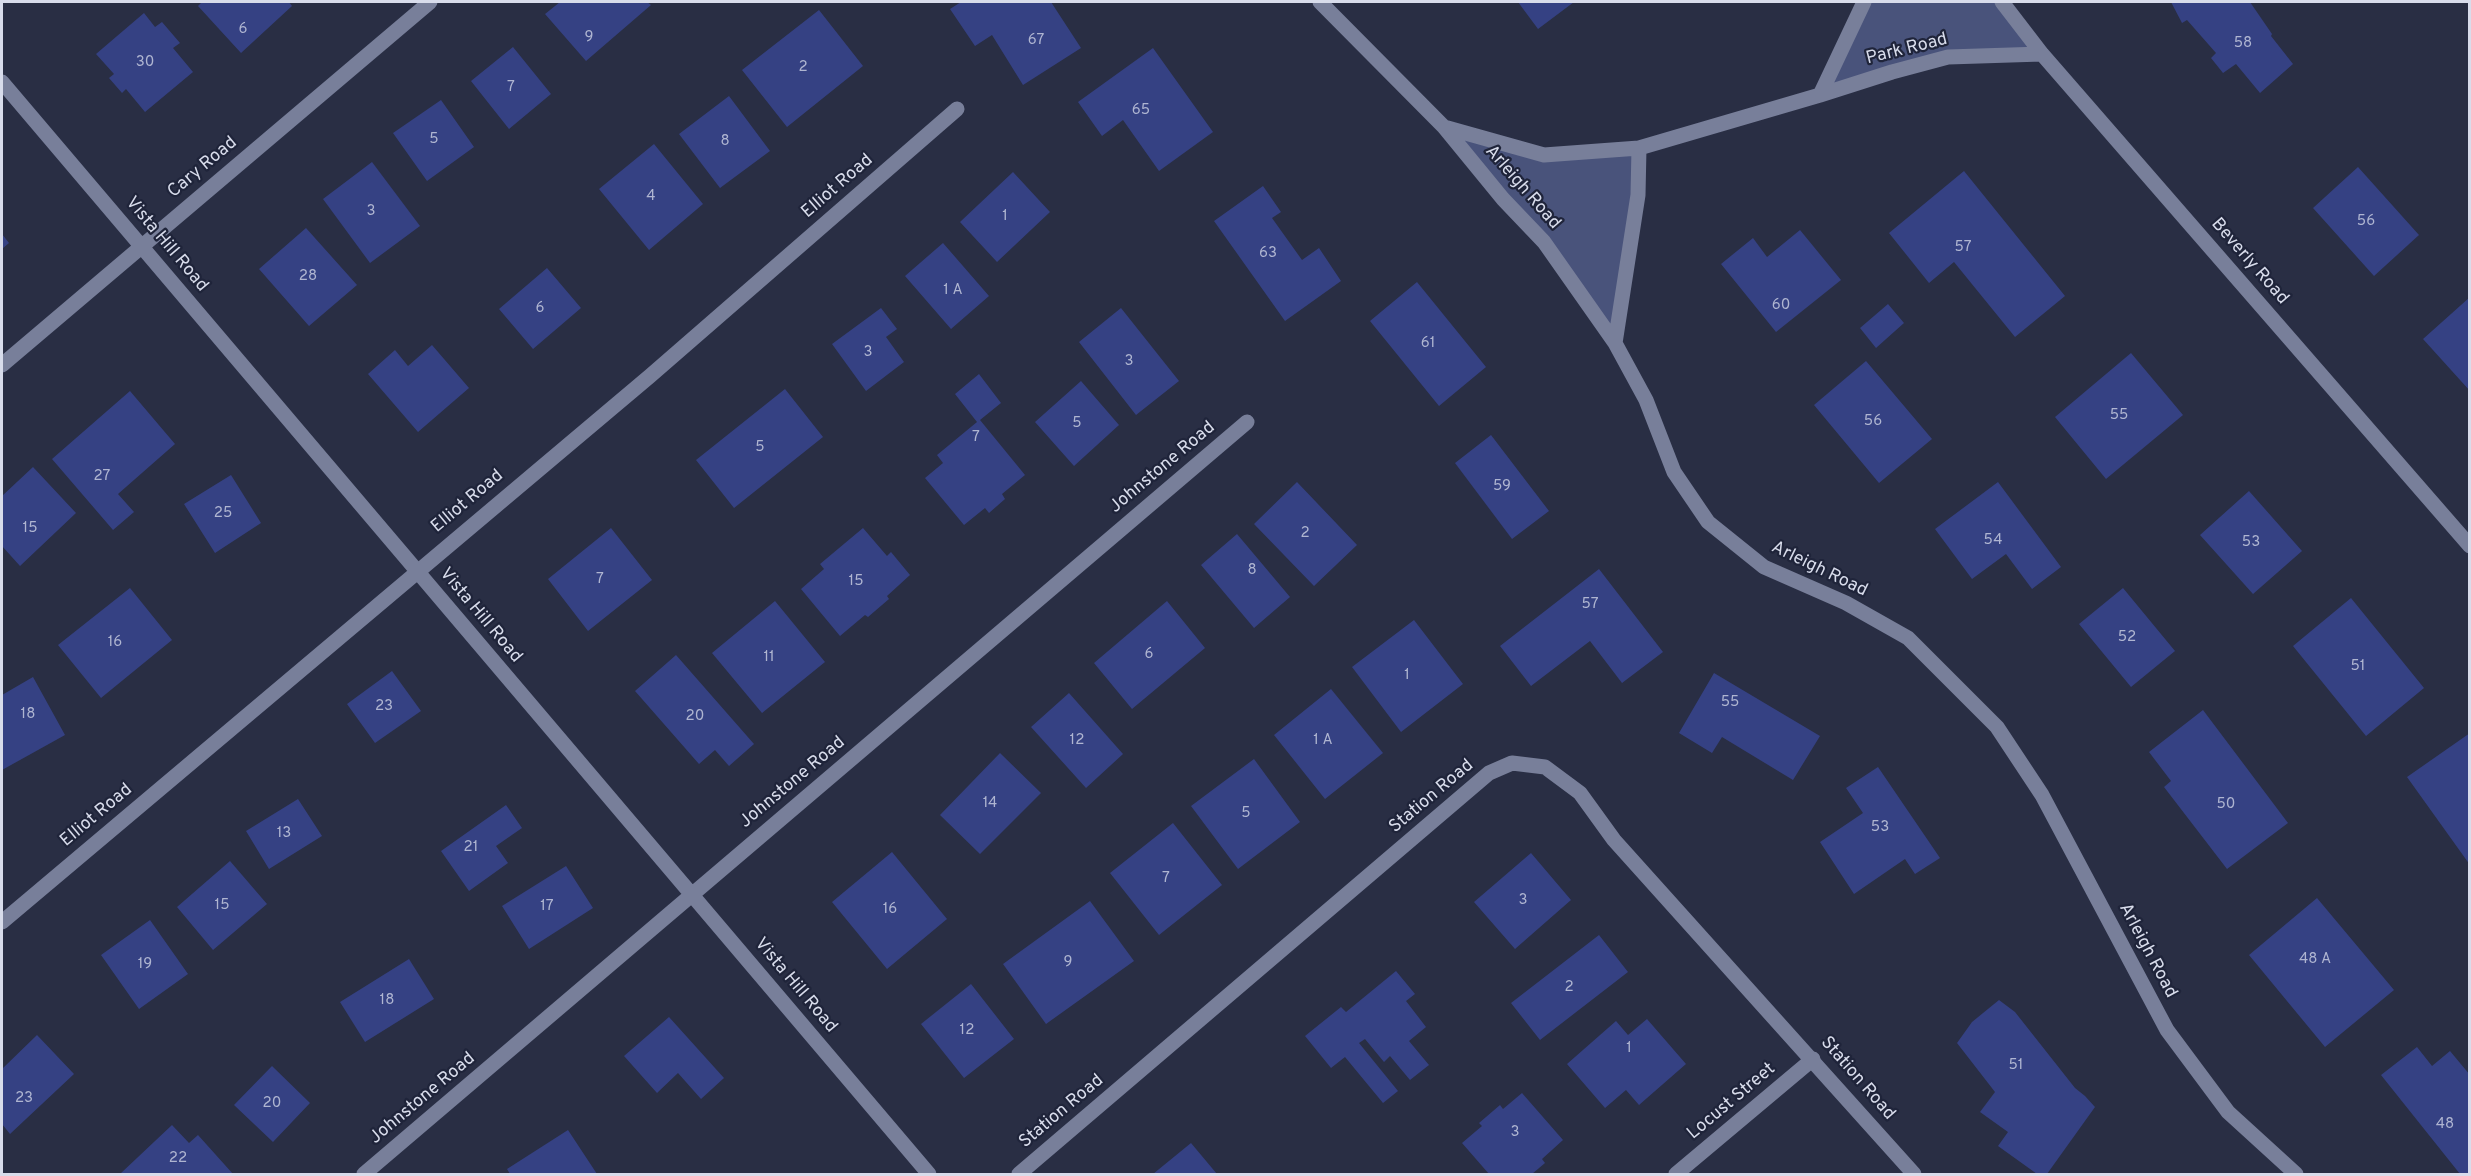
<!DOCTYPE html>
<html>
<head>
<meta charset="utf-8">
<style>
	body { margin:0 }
	#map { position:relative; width:2471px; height:1176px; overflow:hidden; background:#292e44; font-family:Overpass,sans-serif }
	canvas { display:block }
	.frame { position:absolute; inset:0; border:3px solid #d8dceb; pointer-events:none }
</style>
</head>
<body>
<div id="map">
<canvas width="2471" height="1176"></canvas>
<div class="frame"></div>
</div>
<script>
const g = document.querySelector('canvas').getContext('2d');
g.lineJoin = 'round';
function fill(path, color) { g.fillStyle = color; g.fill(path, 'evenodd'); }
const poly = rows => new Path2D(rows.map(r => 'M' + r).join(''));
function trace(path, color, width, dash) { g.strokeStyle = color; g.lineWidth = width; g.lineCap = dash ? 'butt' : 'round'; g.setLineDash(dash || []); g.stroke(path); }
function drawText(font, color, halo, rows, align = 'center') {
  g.font = font + ' Overpass,sans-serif'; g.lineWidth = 4.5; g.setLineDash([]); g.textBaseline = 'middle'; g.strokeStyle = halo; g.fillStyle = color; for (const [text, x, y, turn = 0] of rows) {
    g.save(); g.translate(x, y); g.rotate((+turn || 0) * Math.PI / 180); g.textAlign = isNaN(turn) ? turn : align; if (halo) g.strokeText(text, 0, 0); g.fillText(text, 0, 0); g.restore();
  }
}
const green = poly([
	[1864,2,2002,2,2042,54,1948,57,1820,95],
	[1444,127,1544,155,1639,148,1615,343]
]);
const building = poly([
	[202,2,289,2,292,6,241,53,198,6],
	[560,2,647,2,651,5,586,61,545,14],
	[961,2,1051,2,1081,48,1023,85,992,35,975,46,950,9],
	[1518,2,1574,2,1538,29],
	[2171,2,2250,2,2272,34,2271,36,2293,64,2260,93,2236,64,2223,73,2211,58,2216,53,2187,20,2182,23],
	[819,10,863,66,787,127,742,70],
	[144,13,155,27,162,22,180,43,173,48,193,72,145,112,126,89,122,93,109,78,114,74,96,54],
	[513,47,551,94,509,129,471,81],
	[1153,48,1213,132,1159,171,1123,120,1102,136,1078,102],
	[729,96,770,151,720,188,679,134],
	[441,100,474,147,427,181,393,133],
	[654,144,703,204,649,250,599,189],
	[372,162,420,226,370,263,323,199],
	[2358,167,2419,235,2374,276,2313,208],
	[1964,171,2065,296,2015,337,1954,262,1929,283,1889,233],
	[1013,172,1050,212,997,262,960,222],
	[1263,186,1281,212,1272,218,1302,260,1319,248,1341,281,1285,321,1214,221],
	[306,228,357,285,309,326,259,269],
	[1800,230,1841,280,1776,332,1721,264,1753,238,1767,257],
	[2,234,9,243,2,249],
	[943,243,989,296,951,329,905,276],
	[547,268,581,308,533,349,499,309],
	[1417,282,1486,367,1439,406,1370,321],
	[2470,297,2470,391,2423,339],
	[1888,304,1904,323,1876,348,1860,328],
	[881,308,897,329,886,337,904,362,866,391,832,344],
	[1121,308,1179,381,1136,415,1079,342],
	[432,345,469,388,418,432,368,374,395,350,408,366],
	[2131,353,2183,415,2106,479,2055,417],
	[1866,361,1932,439,1879,483,1814,405],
	[979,374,1001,403,980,420,1025,475,1002,494,1005,499,989,513,985,508,964,525,925,478,943,463,937,455,977,422,955,394],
	[1081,381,1119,425,1074,466,1035,422],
	[785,389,823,437,734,508,696,460],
	[130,391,175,444,118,494,134,512,113,530,52,459],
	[1491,435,1549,511,1512,539,1455,463],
	[33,467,76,513,20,566,2,546,2,496],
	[231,475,261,523,215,553,184,504],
	[1297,482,1357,545,1314,586,1254,524],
	[1998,482,2061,567,2032,589,2006,554,1972,579,1935,529],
	[2249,491,2302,551,2253,594,2200,535],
	[611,528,652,580,588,631,548,579],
	[863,528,887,556,891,552,910,575,887,596,889,599,868,617,865,615,840,636,801,589,824,569,820,564],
	[1237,534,1290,597,1254,628,1201,565],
	[1599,569,1663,652,1622,683,1590,641,1531,686,1500,646],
	[130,588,172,640,101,698,58,645],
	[2123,588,2175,651,2131,687,2079,624],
	[2351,598,2424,688,2366,736,2293,646],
	[775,601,825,662,762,713,712,653],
	[1167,601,1205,648,1132,709,1094,663],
	[1414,620,1463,684,1401,732,1352,667],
	[676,655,754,744,729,766,715,750,699,764,635,691],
	[392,671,421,711,375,743,347,704],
	[1714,673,1820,736,1793,780,1722,737,1712,753,1679,733],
	[33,677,65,735,2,770,2,695],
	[1331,689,1383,753,1325,799,1274,735],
	[1069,693,1123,754,1086,788,1031,727],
	[2203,710,2288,823,2227,869,2164,787,2171,781,2149,752],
	[2470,733,2470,865,2407,777],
	[1000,753,1041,793,980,854,940,815],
	[1254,759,1300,822,1238,869,1191,806],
	[1878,767,1940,858,1915,874,1905,859,1854,894,1820,842,1863,813,1846,788],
	[298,799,322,836,269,869,246,831],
	[506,805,522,828,496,846,508,863,469,891,441,851],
	[1173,823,1222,885,1159,935,1110,873],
	[892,852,947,919,887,969,832,902],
	[1531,853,1571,900,1515,949,1474,902],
	[230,861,267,904,213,950,177,907],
	[566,866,593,908,529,949,502,906],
	[2317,898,2394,990,2325,1047,2249,955],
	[1090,901,1134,961,1046,1024,1003,964],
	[150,920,188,974,139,1009,101,955],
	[1599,935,1628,972,1540,1040,1511,1003],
	[409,959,434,999,365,1042,340,1002],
	[1396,971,1415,994,1406,1001,1426,1027,1409,1041,1429,1065,1410,1080,1390,1056,1384,1062,1365,1039,1359,1043,1398,1091,1383,1103,1345,1057,1331,1068,1305,1036,1341,1007,1346,1012],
	[971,984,1014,1039,964,1078,921,1024],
	[1999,1000,2015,1012,2075,1088,2085,1096,2095,1107,2047,1174,2037,1174,1998,1146,2008,1132,1980,1112,1995,1092,1957,1043,1972,1022],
	[669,1017,724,1078,701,1099,678,1073,657,1093,624,1056],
	[1647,1019,1686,1064,1639,1105,1626,1090,1605,1108,1567,1064,1616,1021,1628,1035],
	[37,1035,74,1074,10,1134,2,1124,2,1069],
	[2417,1047,2432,1066,2450,1051,2470,1075,2470,1174,2460,1174,2381,1075],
	[272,1066,310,1103,273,1142,234,1105],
	[1522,1093,1563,1140,1542,1159,1545,1163,1532,1174,1489,1174,1462,1143,1482,1126,1479,1123,1500,1105,1503,1109],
	[172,1125,189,1143,198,1135,233,1174,120,1174],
	[568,1130,597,1174,510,1174,507,1169],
	[1191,1143,1217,1174,1153,1174]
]);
const minor = poly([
	[1320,2,1444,127,1503,199,1544,242,1615,343,1646,400,1674,472,1708,522,1764,567,1846,603,1908,638,1997,727,2042,795,2167,1030,2228,1112,2296,1174],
	[2002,2,2042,54,2470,546],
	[2,82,929,1174],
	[1820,95,1864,2],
	[1444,127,1544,155,1639,148],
	[1615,343,1638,195,1639,148,1820,95,1892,72,1948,57,2042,54],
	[2,365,430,2],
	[2,922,650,376,957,109],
	[364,1174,1247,422],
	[1676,1174,1813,1059]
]);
const tertiary = poly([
	[1019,1174,1489,773,1512,763,1545,767,1580,793,1614,840,1914,1174]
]);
const numberNames = [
	["6",243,30],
	["9",589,38],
	["67",1036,41],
	["58",2243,44],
	["30",145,63],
	["2",803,68],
	["7",511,88],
	["65",1141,111],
	["5",434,140],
	["8",725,142],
	["4",651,197],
	["3",371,212],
	["1",1005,217],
	["56",2366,222],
	["57",1963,248],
	["63",1268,254],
	["28",308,277],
	["1 A",953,291],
	["60",1781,306],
	["6",540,309],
	["61",1428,344],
	["3",868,353],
	["3",1129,362],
	["55",2119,416],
	["56",1873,422],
	["5",1077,424],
	["7",976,438],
	["5",760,448],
	["27",102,477],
	["59",1502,487],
	["25",223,514],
	["15",30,529],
	["2",1305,534],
	["54",1993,541],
	["53",2251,543],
	["8",1252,571],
	["7",600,580],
	["15",856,582],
	["57",1590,605],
	["52",2127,638],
	["16",115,643],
	["6",1149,655],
	["11",769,658],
	["51",2358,667],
	["1",1407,676],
	["55",1730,703],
	["23",384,707],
	["18",28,715],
	["20",695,717],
	["12",1077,741],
	["1 A",1323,741],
	["14",990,804],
	["50",2226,805],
	["5",1246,814],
	["53",1880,828],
	["13",284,834],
	["21",471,848],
	["7",1166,879],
	["3",1523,901],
	["15",222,906],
	["17",547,907],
	["16",890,910],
	["48 A",2315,960],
	["9",1068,963],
	["19",145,965],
	["2",1569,988],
	["18",387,1001],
	["12",967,1031],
	["1",1629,1049],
	["51",2016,1066],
	["23",24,1099],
	["20",272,1104],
	["48",2445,1125],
	["3",1515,1133],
	["22",178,1159]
];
const streetNames = [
	["Park Road",1907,50,-14],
	["Cary Road",203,168,-40],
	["Elliot Road",838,187,-41],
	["Arleigh Road",1522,188,49],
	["Vista Hill Road",166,245,50],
	["Beverly Road",2249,262,49],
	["Johnstone Road",1163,468,-40],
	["Elliot Road",468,502,-40],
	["Arleigh Road",1819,570,26],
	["Vista Hill Road",480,616,50],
	["Johnstone Road",793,783,-40],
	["Station Road",1432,797,-40],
	["Elliot Road",97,816,-40],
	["Arleigh Road",2147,951,62],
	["Vista Hill Road",795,986,50],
	["Station Road",1857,1079,49],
	["Johnstone Road",423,1099,-40],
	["Locust Street",1732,1102,-40],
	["Station Road",1062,1112,-40]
];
fill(green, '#49537b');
fill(building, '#354183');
trace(minor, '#787f9a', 15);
trace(tertiary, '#787f9a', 15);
drawText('15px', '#afb5d1', null, numberNames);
drawText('18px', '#d8dceb', '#1f243a', streetNames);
</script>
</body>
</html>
